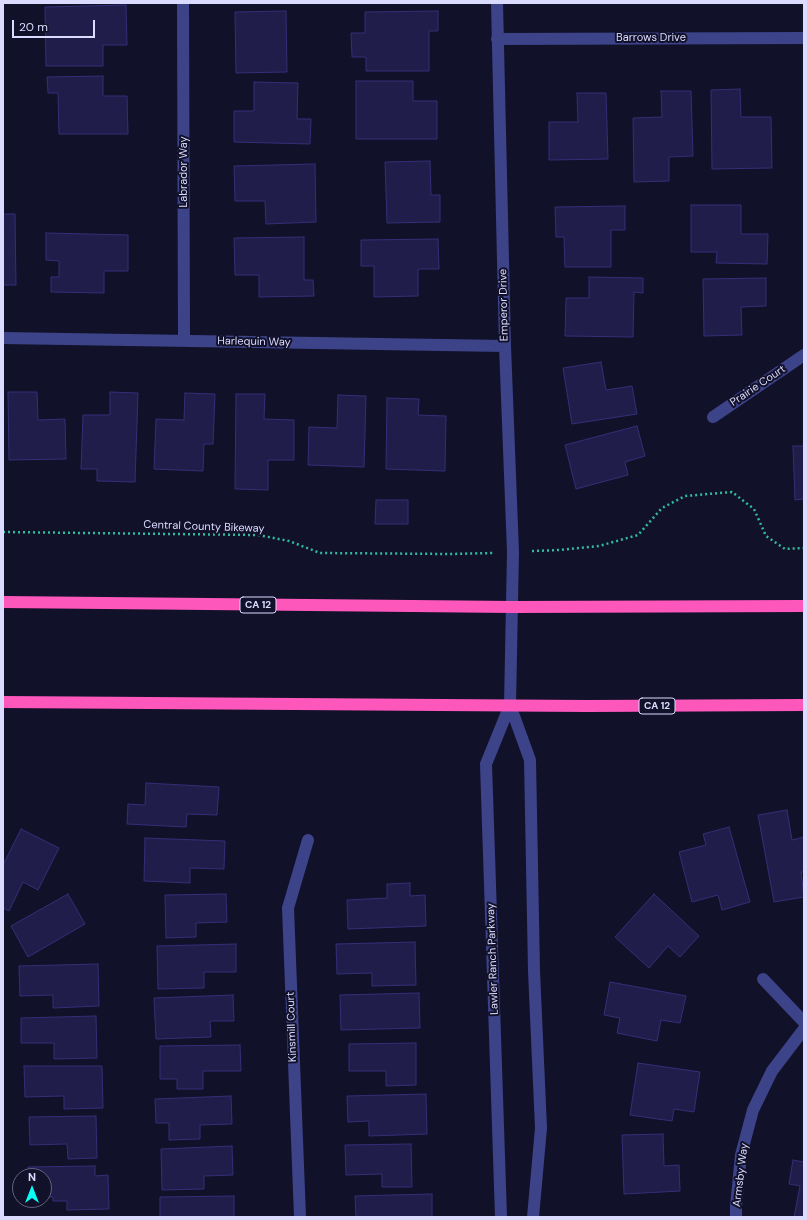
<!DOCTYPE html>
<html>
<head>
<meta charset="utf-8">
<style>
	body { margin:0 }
	#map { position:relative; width:807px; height:1220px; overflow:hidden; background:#12112a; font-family:"DM Sans",sans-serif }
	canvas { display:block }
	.frame { position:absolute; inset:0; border:4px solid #dbdbff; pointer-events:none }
	.north { position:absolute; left:12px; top:1168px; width:40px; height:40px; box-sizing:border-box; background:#12112a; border:1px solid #62627f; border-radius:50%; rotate:0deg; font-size:11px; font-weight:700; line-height:16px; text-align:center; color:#dbdbff }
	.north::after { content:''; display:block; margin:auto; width:14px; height:18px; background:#08fdf7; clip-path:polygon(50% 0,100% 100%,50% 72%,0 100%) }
	.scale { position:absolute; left:12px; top:20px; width:83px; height:18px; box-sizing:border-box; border:2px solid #dbdbff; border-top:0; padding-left:5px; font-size:12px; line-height:14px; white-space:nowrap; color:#dbdbff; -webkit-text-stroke:3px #12112a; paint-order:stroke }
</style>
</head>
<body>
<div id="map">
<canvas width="807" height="1220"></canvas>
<div class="frame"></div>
<div class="north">N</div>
<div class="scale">20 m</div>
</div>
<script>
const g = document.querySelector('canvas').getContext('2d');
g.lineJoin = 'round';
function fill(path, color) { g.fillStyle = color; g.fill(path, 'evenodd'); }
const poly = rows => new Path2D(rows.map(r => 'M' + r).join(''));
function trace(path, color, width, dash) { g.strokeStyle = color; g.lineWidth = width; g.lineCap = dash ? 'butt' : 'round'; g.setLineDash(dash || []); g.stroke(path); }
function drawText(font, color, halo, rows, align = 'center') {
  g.font = font + ' "DM Sans",sans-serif'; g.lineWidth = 4; g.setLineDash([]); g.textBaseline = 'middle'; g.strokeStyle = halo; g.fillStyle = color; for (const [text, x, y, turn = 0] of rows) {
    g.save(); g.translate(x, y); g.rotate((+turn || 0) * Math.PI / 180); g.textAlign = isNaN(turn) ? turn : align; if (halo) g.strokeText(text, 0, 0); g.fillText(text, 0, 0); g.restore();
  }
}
const building = poly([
	[126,5,127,45,103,45,103,66,46,66,45,7,126,5],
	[286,11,287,72,236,73,235,12,286,11],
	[438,11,438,31,429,31,429,71,366,71,366,57,352,57,351,33,365,33,365,12,438,11],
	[103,76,103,96,127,96,128,134,59,134,58,93,48,93,47,77,103,76],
	[356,81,413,81,413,101,437,101,437,139,356,139,356,81],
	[254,82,298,83,297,119,311,119,310,144,234,142,234,111,254,111,254,82],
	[740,89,741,117,771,117,772,168,712,169,711,90,740,89],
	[661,91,691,91,693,156,669,157,669,181,634,182,633,118,662,117,661,91],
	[577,93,606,93,608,159,549,160,549,122,578,122,577,93],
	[430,161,431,195,440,195,440,222,387,223,385,162,430,161],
	[315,164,316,222,266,224,265,201,235,201,234,166,315,164],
	[691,205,741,205,741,234,768,234,767,264,716,263,717,252,691,252,691,205],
	[625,206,625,230,611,230,611,267,565,267,564,237,556,237,555,207,625,206],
	[3,214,15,214,16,285,3,285,3,214],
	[46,233,128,235,128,271,104,271,104,293,51,292,51,277,59,277,59,261,46,260,46,233],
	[304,237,304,280,313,280,314,296,259,297,259,275,235,275,234,238,304,237],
	[438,239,439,269,418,269,418,296,374,297,374,266,361,266,361,240,438,239],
	[589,277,643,278,643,293,634,292,633,337,565,336,566,298,589,298,589,277],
	[766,278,766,306,741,307,742,335,704,336,703,279,766,278],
	[601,362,606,390,632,386,637,414,572,424,563,368,601,362],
	[8,392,37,392,38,420,65,419,66,459,9,460,8,392],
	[110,392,138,393,135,482,97,481,97,469,81,469,83,415,110,415,110,392],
	[185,393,215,394,213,444,204,444,203,471,154,469,156,419,184,420,185,393],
	[236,394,265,394,264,419,294,420,294,460,268,460,268,490,235,489,236,394],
	[338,395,366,396,364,467,308,465,309,427,337,428,338,395],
	[387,398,419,399,418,415,446,416,445,471,386,469,387,398],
	[637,426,645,456,625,462,628,475,576,489,565,445,637,426],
	[793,446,804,446,804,499,795,500,793,446],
	[376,500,408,500,408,524,375,524,376,500],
	[146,783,219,787,217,815,187,814,186,827,127,824,128,804,145,805,146,783],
	[787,810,792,840,804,837,804,872,801,872,804,897,774,902,758,815,787,810],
	[729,827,750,902,722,910,718,895,692,902,679,852,706,845,703,834,729,827],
	[21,829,59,848,38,890,23,882,9,911,3,908,3,865,21,829],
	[145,838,225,841,224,869,190,868,190,883,144,881,145,838],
	[410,883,410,896,425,895,426,926,348,929,347,900,387,898,387,884,410,883],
	[68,894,85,924,28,957,11,926,68,894],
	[226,894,227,922,196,923,196,937,166,938,165,895,226,894],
	[654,894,699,936,680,957,668,946,649,968,615,937,654,894],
	[415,942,416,985,372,986,372,973,337,974,336,944,415,942],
	[236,944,236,972,204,972,204,988,158,989,157,946,236,944],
	[98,964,99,1006,53,1008,53,995,20,996,19,966,98,964],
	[610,982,686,996,680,1023,661,1020,657,1041,617,1033,620,1018,604,1015,610,982],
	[419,993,420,1028,341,1030,340,995,419,993],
	[233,995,234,1021,210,1021,211,1037,156,1039,154,998,233,995],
	[96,1016,97,1058,54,1059,54,1043,21,1043,21,1018,96,1016],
	[416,1043,416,1085,386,1086,386,1071,349,1071,349,1044,416,1043],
	[240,1045,241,1071,203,1071,203,1089,177,1089,177,1079,160,1079,160,1046,240,1045],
	[638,1063,700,1072,694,1112,674,1109,672,1121,630,1115,638,1063],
	[24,1066,102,1066,103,1108,64,1109,64,1096,25,1097,24,1066],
	[426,1094,427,1134,369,1136,369,1121,348,1122,347,1096,426,1094],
	[231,1096,232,1124,200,1125,200,1139,169,1140,169,1123,156,1123,155,1099,231,1096],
	[96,1116,97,1158,68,1159,67,1144,30,1145,29,1117,96,1116],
	[663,1134,664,1166,679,1165,680,1191,624,1194,622,1135,663,1134],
	[411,1144,412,1187,382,1187,382,1174,346,1175,345,1145,411,1144],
	[232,1146,233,1175,204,1176,204,1189,162,1190,161,1149,232,1146],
	[793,1160,804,1162,804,1217,794,1217,800,1186,789,1184,793,1160],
	[95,1166,95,1176,108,1175,109,1209,67,1210,67,1201,53,1201,53,1197,44,1197,44,1176,28,1176,28,1167,95,1166],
	[432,1194,432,1217,356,1217,355,1196,432,1194],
	[234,1196,234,1217,160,1217,160,1197,234,1196]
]);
const path = poly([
	[3,532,258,535,289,541,320,553,450,554,493,553],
	[532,551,560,550,599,546,638,535,662,508,685,496,732,492,754,509,766,536,785,549,804,548]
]);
const minor = poly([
	[183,3,184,341],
	[497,3,505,346,513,552,510,705,486,764,501,1217],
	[497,39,804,38],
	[3,338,505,346],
	[713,417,804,355],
	[510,705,530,760,534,971,541,1128,533,1217],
	[763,979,804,1022],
	[300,1217,288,908,308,840],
	[736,1217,736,1206,741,1155,753,1110,772,1071,804,1029]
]);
const highway = poly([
	[3,602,513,607,804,606],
	[3,702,587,706,804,705]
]);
const shields = [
	[258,605,36],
	[657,706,36]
];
const shieldNames = [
	["CA 12",258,605],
	["CA 12",657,706]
];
const streetNames = [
	["Barrows Drive",651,38],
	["Labrador Way",184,172,-90],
	["Emperor Drive",504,305,-91],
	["Harlequin Way",254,342,1],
	["Prairie Court",758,386,-34],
	["Central County Bikeway",204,527,2],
	["Lawler Ranch Parkway",493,959,-92],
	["Kinsmill Court",292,1027,-92],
	["Armsby Way",741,1175,-83]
];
fill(building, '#211d4b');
trace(building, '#342f77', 1);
trace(path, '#31bca2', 2.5, [2, 3]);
trace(minor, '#3c4389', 12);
trace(highway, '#fe57bc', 12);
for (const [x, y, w] of shields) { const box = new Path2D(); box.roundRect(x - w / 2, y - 8, w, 16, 3); g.fillStyle = '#12112a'; g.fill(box); trace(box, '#dbdbff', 1); }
drawText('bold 10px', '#dbdbff', null, shieldNames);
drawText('11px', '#dbdbff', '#12112a', streetNames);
</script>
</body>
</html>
